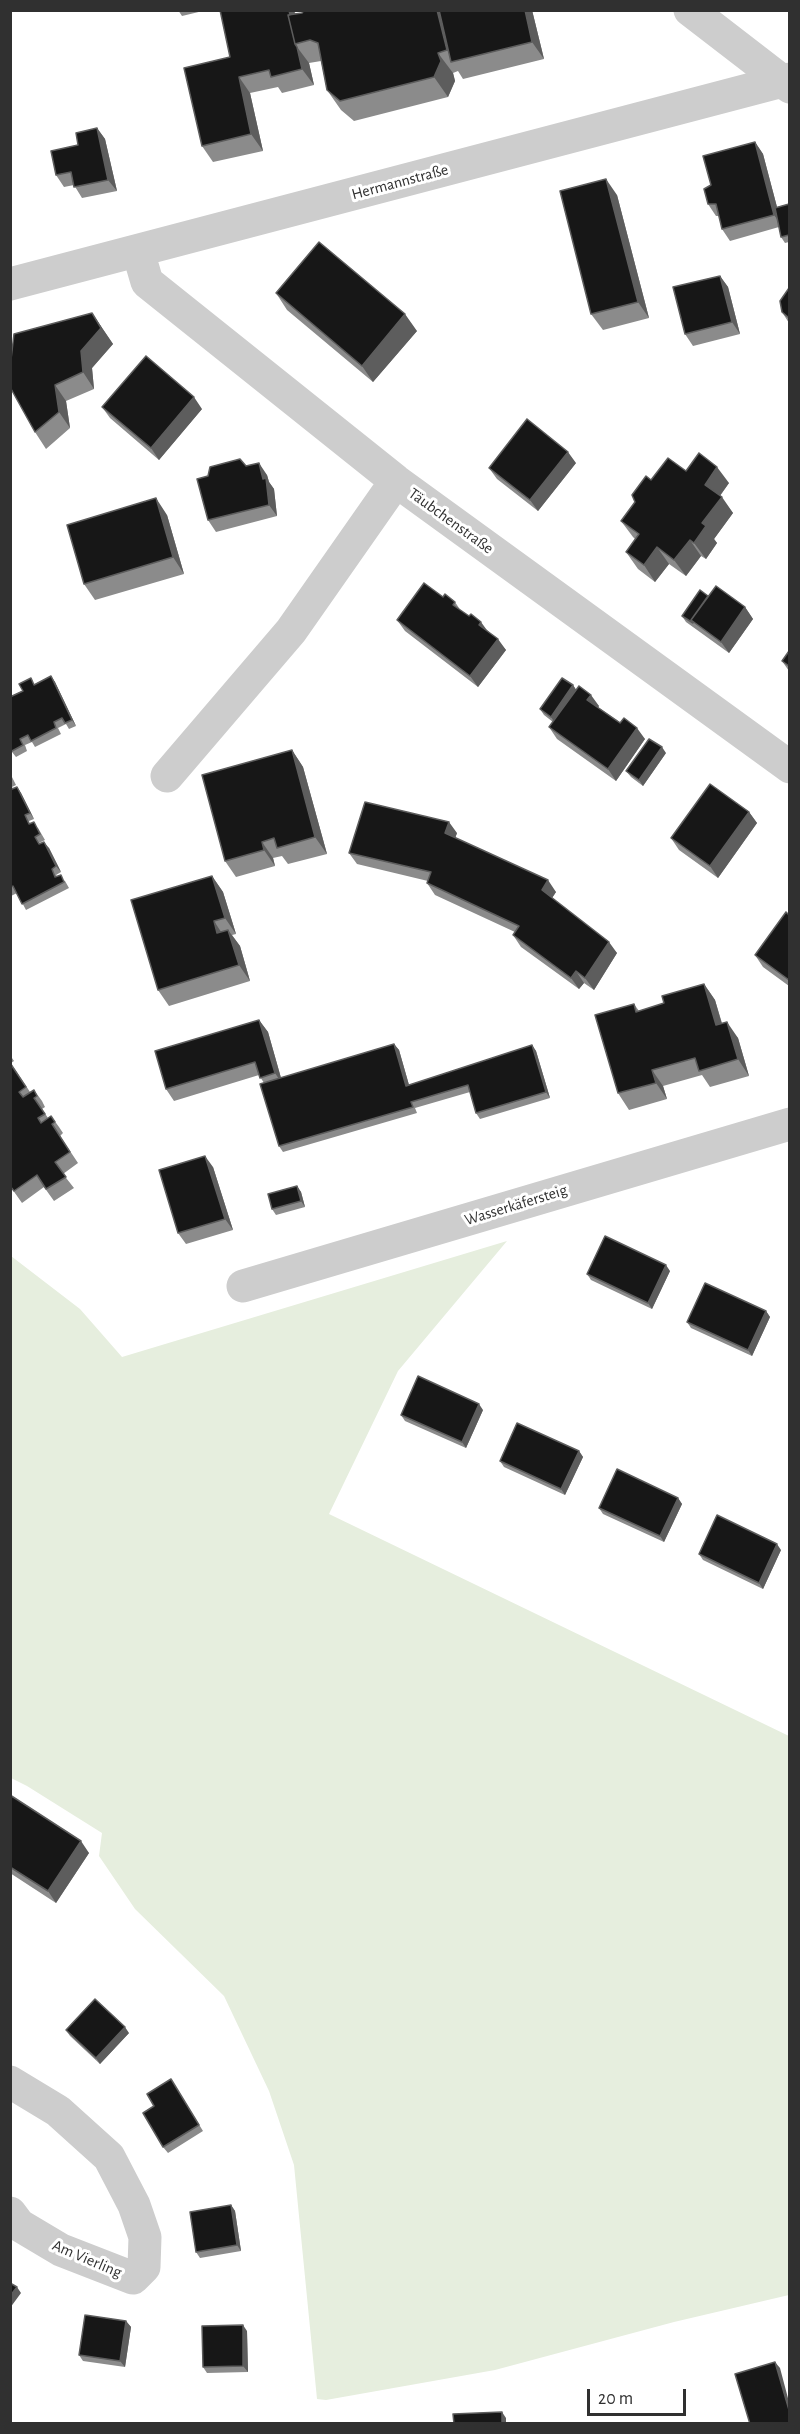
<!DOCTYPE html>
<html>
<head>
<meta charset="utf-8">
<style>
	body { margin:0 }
	#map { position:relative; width:800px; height:2434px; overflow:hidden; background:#fff; font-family:"Alegreya Sans",sans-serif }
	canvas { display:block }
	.frame { position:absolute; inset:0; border:12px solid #303030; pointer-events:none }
	.scale { position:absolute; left:587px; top:2389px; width:99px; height:27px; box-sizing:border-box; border:3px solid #303030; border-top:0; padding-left:8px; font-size:18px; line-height:21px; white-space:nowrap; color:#303030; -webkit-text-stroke:4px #fff; paint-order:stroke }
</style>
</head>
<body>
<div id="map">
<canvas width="800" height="2434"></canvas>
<div class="frame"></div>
<div class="scale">20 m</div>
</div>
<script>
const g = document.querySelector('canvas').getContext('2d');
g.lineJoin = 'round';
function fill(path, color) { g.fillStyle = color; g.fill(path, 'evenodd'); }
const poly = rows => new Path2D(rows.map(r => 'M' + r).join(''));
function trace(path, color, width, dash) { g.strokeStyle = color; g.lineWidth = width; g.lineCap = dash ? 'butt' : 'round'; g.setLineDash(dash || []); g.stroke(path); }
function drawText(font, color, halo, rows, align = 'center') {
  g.font = font + ' "Alegreya Sans",sans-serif'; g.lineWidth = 6; g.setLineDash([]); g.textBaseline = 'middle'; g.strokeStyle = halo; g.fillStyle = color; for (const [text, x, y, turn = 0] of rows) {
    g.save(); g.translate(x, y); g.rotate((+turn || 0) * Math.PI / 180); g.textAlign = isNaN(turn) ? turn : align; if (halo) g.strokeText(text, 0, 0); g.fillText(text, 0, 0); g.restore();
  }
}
const green = poly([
	[507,1241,398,1371,329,1514,789,1736,789,2295,674,2322,495,2370,326,2400,317,2399,294,2165,269,2091,224,1996,135,1909,99,1856,102,1833,27,1786,11,1778,11,1256,80,1309,122,1357]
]);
const minor = poly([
	[690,10,790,87],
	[138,251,147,282,396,481,790,767],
	[10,284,790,79],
	[167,776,291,631,396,481],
	[243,1286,790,1124],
	[10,2082,58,2111,109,2157,134,2205,145,2237,144,2267,133,2278,61,2250,19,2225,10,2213]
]);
const wall = poly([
	[178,10,207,10,182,16],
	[532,10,544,59,463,79,458,71,453,73,455,81,448,97,354,121,341,110,327,90,321,61,309,63,314,85,282,93,278,87,250,93,263,151,213,162,202,146,230,57,296,14],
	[97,128,105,139,117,191,82,198,74,185,64,187,56,175,78,145],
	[755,142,763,154,777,207,789,204,789,242,785,243,781,237,779,227,730,241,722,229,719,216,716,216,708,204,711,185],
	[617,195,649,318,603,330,591,314],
	[720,276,728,287,740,334,693,346,685,334],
	[789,288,789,323,782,312],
	[276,293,417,331,373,382,287,310],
	[92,313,113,344,92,368,94,389,66,401,70,428,46,449,35,432,10,387],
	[102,407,202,409,159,460,110,418],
	[576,463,538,511,497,479,489,468],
	[246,466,267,475,269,482,274,489,277,516,216,532,208,520,208,476],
	[686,471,729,483,720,496,733,513,714,539,717,543,706,559,701,556,686,576,669,564,655,582,638,569,626,552,635,539,633,537,621,521],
	[167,515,184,574,95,600,84,584],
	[708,596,745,607,753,619,729,653,686,622,682,616],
	[443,597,455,602,461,611,488,631,506,650,478,687,405,631,397,620],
	[789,651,789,671,782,661],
	[51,676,55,682,76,726,69,729,66,724,58,728,61,734,35,747,32,742,25,745,27,751,16,757,12,752,10,753,10,697],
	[573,685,576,690,599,706,598,707,645,739,616,781,557,739,549,727,553,722,544,715,540,709],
	[292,750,303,767,327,854,288,864,282,856,273,858,275,866,236,877,225,861],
	[666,753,643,786,631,777,626,771],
	[10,773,16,785,12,787,13,789,17,787,21,793,34,819,29,821,30,824,38,828,45,840,39,843,49,848,61,872,56,875,57,877,65,881,69,888,26,910,17,893,11,896],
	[749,812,757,823,718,878,679,850,671,838],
	[457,833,455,838,556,892,552,898,617,953,594,990,584,983,579,989,521,947,513,935,515,932,435,895,427,883,428,881,357,864,349,853],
	[212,876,223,892,236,934,232,935,240,946,250,981,169,1006,158,990],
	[789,915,789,986,763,967,755,955],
	[704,984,715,1000,722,1023,738,1038,749,1076,710,1087,702,1075,663,1086,667,1099,629,1110,618,1093,634,1004,639,1011,664,1003],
	[259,1020,268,1032,281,1078,394,1044,399,1050,409,1085,532,1045,536,1051,550,1098,480,1119,476,1113,470,1092,415,1108,417,1113,283,1152,279,1146,264,1083,259,1075,174,1101,166,1089],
	[10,1055,14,1061,11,1063,30,1092,34,1090,42,1101,45,1107,42,1109,48,1118,51,1116,59,1127,63,1133,60,1136,78,1163,63,1174,74,1188,54,1201,44,1187,22,1203,10,1186],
	[213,1167,233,1230,186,1244,178,1233],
	[297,1186,301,1192,305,1207,276,1215,272,1209],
	[670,1271,652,1309,591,1280,587,1274],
	[766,1311,770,1317,752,1356,691,1328,687,1322],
	[483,1410,466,1448,405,1421,401,1415],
	[579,1451,583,1457,565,1495,504,1467,500,1461],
	[678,1498,682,1504,664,1542,603,1514,599,1508],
	[781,1550,763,1589,703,1560,699,1554],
	[10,1795,89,1853,56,1903,10,1873],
	[66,2030,129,2033,100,2064,70,2036],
	[171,2079,203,2131,168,2153,163,2147,154,2106],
	[231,2205,235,2211,241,2251,200,2258,196,2252],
	[126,2321,131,2327,125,2367,83,2361,79,2355],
	[247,2331,248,2372,207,2373,203,2367]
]);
const shadedWall = poly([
	[289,10,293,10,299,18,296,43],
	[437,10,446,10,455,61,447,50],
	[525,10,532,10,544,59,532,42],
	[297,47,309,63,314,85,302,69],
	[438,53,453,73,455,81,448,97,434,77],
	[239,77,250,93,263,151,251,134],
	[97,128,105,139,117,191,108,180],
	[755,142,763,154,782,226,774,215],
	[606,179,617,195,649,318,638,302],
	[720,276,728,287,740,334,732,322],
	[92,313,113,344,92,368,94,389,83,372,81,351],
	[405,314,417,331,373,382,362,366],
	[55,385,66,401,70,428,59,412],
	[194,397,202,409,159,460,151,448],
	[568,452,576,463,538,511,530,500],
	[259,463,267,475,269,482,274,489,277,516,269,505],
	[717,467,729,483,716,501,705,485],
	[722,497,733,513,714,539,717,543,706,559,694,543,702,523],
	[156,498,167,515,184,574,173,557],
	[690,540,701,556,686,576,674,560],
	[657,547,669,564,655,582,644,565],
	[745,607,753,619,729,653,721,642],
	[481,622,489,633,479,625],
	[498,639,506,650,478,687,470,676],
	[51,676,55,682,76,726,72,720],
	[573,685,577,691,555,723,551,717],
	[591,695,599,706,596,711,587,700],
	[637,728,645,739,616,781,608,769],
	[662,747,666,753,643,786,639,780],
	[292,750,303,767,327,854,315,837],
	[17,787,21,793,34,819,30,813],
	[749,812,757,823,718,878,710,866],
	[449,822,457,833,453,844,445,833],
	[44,842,49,848,61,872,56,866],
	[262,842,273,858,275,866,264,850],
	[212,876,223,892,236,934,225,918],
	[548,880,556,892,550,901,542,890],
	[214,921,225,938,217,933],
	[228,930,240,946,250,981,239,965],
	[609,942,617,953,594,990,585,978],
	[576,971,584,983,579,989,571,978],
	[704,984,715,1000,727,1042,716,1025],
	[259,1020,268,1032,283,1085,275,1073],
	[727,1022,738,1038,749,1076,738,1059],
	[394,1044,399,1050,411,1092,406,1086],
	[532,1045,536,1051,550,1098,546,1092],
	[652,1070,663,1086,667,1099,656,1083],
	[205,1156,213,1167,233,1230,225,1219],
	[297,1186,301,1192,305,1207,301,1201],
	[666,1265,670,1271,652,1309,648,1303],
	[766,1311,770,1317,752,1356,748,1350],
	[479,1404,483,1410,466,1448,462,1442],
	[579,1451,583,1457,565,1495,561,1489],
	[678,1498,682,1504,664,1542,660,1536],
	[777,1544,781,1550,763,1589,759,1583],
	[81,1841,89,1853,56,1903,48,1891],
	[125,2027,129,2033,100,2064,96,2058],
	[231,2205,235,2211,241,2251,237,2245],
	[17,2287,21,2293,10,2308,10,2296],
	[126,2321,131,2327,125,2367,120,2361],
	[243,2325,247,2331,248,2372,243,2366],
	[775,2362,780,2368,789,2402,789,2410],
	[502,2412,506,2418,506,2424,502,2424]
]);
const building = poly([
	[220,10,289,10,290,15,288,15,295,44,297,47,302,69,271,77,269,70,239,77,251,134,202,146,184,68,230,57,220,10],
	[304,10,437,10,447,50,438,53,441,61,434,77,340,101,327,90,318,43,310,40,295,44,288,15,302,13,304,10],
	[439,10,525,10,532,42,451,62,439,10],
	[97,128,108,180,74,187,71,172,56,175,51,151,78,145,76,133,97,128],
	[755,142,774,215,722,229,716,204,708,204,704,189,711,185,703,156,755,142],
	[606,179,638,302,591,314,560,191,606,179],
	[789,204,789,235,781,237,775,208,789,204],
	[319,242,405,314,362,366,276,293,319,242],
	[720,276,732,322,685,334,673,287,720,276],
	[789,288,789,318,782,312,780,301,789,288],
	[92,313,101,328,81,351,83,372,55,385,59,412,35,432,10,387,10,368,14,334,92,313],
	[146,356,194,397,151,448,102,407,146,356],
	[527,419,568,452,530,500,489,468,527,419],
	[699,453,717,467,705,485,722,497,702,523,706,526,694,543,690,540,674,560,657,547,644,565,626,552,639,534,621,521,635,502,632,495,646,476,651,480,668,458,686,471,699,453],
	[240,459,246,466,259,463,263,479,266,478,269,505,208,520,197,479,208,476,210,467,240,459],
	[156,498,173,557,84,584,67,525,156,498],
	[424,583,443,597,445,594,455,602,453,605,469,616,471,614,481,622,479,625,498,639,470,676,397,620,424,583],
	[716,586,745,607,721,642,691,620,716,586],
	[700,590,708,596,691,620,693,623,682,616,700,590],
	[789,651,789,666,782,661,789,651],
	[51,676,72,720,65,723,62,718,54,722,56,728,31,741,28,735,20,739,23,745,12,751,10,749,10,697,23,691,19,684,31,678,34,685,51,676],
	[562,678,573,685,551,717,540,709,562,678],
	[579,686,591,695,587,700,620,723,624,718,637,728,608,769,549,727,579,686],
	[649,739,662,747,639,780,626,771,649,739],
	[292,750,315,837,277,848,274,838,262,842,264,850,225,861,202,775,292,750],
	[710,784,749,812,710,866,671,838,710,784],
	[10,786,12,789,17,787,30,813,25,815,29,824,34,822,40,834,35,837,39,844,44,842,56,866,52,869,55,877,61,875,64,882,22,904,13,886,10,888,10,786],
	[365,802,449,822,445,833,548,880,542,890,609,942,585,978,576,971,571,978,513,935,519,926,427,883,431,872,349,853,365,802],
	[212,876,225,918,214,921,217,933,228,930,239,965,158,990,131,900,212,876],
	[786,912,789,915,789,980,755,955,786,912],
	[704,984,716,1025,727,1022,738,1059,699,1071,695,1058,652,1070,656,1083,618,1093,595,1015,634,1004,636,1012,664,1003,662,996,704,984],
	[259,1020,275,1073,260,1078,255,1062,166,1089,155,1051,259,1020],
	[394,1044,406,1086,532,1045,546,1092,476,1113,468,1085,411,1102,413,1107,279,1146,260,1084,394,1044],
	[10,1063,26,1087,19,1092,23,1097,34,1090,37,1096,34,1098,45,1114,38,1118,41,1123,51,1116,55,1122,52,1124,70,1152,55,1162,66,1177,46,1189,37,1175,14,1191,10,1186,10,1063],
	[205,1156,225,1219,178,1233,159,1170,205,1156],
	[297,1186,301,1201,272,1209,268,1194,297,1186],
	[605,1236,666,1265,648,1303,587,1274,605,1236],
	[705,1283,766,1311,748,1350,687,1322,705,1283],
	[418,1376,479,1404,462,1442,401,1415,418,1376],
	[517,1423,579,1451,561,1489,500,1461,517,1423],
	[617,1469,678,1498,660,1536,599,1508,617,1469],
	[717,1515,777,1544,759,1583,699,1554,717,1515],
	[10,1795,81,1841,48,1891,10,1867,10,1795],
	[95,1999,125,2027,96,2058,66,2030,95,1999],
	[171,2079,199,2125,163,2147,143,2113,154,2106,147,2094,171,2079],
	[231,2205,237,2245,196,2252,190,2212,231,2205],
	[10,2283,17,2287,10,2296,10,2283],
	[85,2315,126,2321,120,2361,79,2355,85,2315],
	[243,2325,243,2366,203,2367,202,2326,243,2325],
	[775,2362,789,2410,789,2424,750,2424,735,2374,775,2362],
	[502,2412,502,2424,454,2424,453,2414,502,2412]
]);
const streetNames = [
	["Hermannstraße",400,182,-15],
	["Täubchenstraße",451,521,36],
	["Wasserkäfersteig",516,1205,-17],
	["Am Vierling",87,2259,23]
];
fill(green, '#e6eede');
trace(minor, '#cdcdcd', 33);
fill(wall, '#8b8b8b');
fill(shadedWall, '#5d5d5d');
fill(building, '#171717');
trace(building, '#5d5d5d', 1.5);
drawText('16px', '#303030', '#fff', streetNames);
</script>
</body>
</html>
